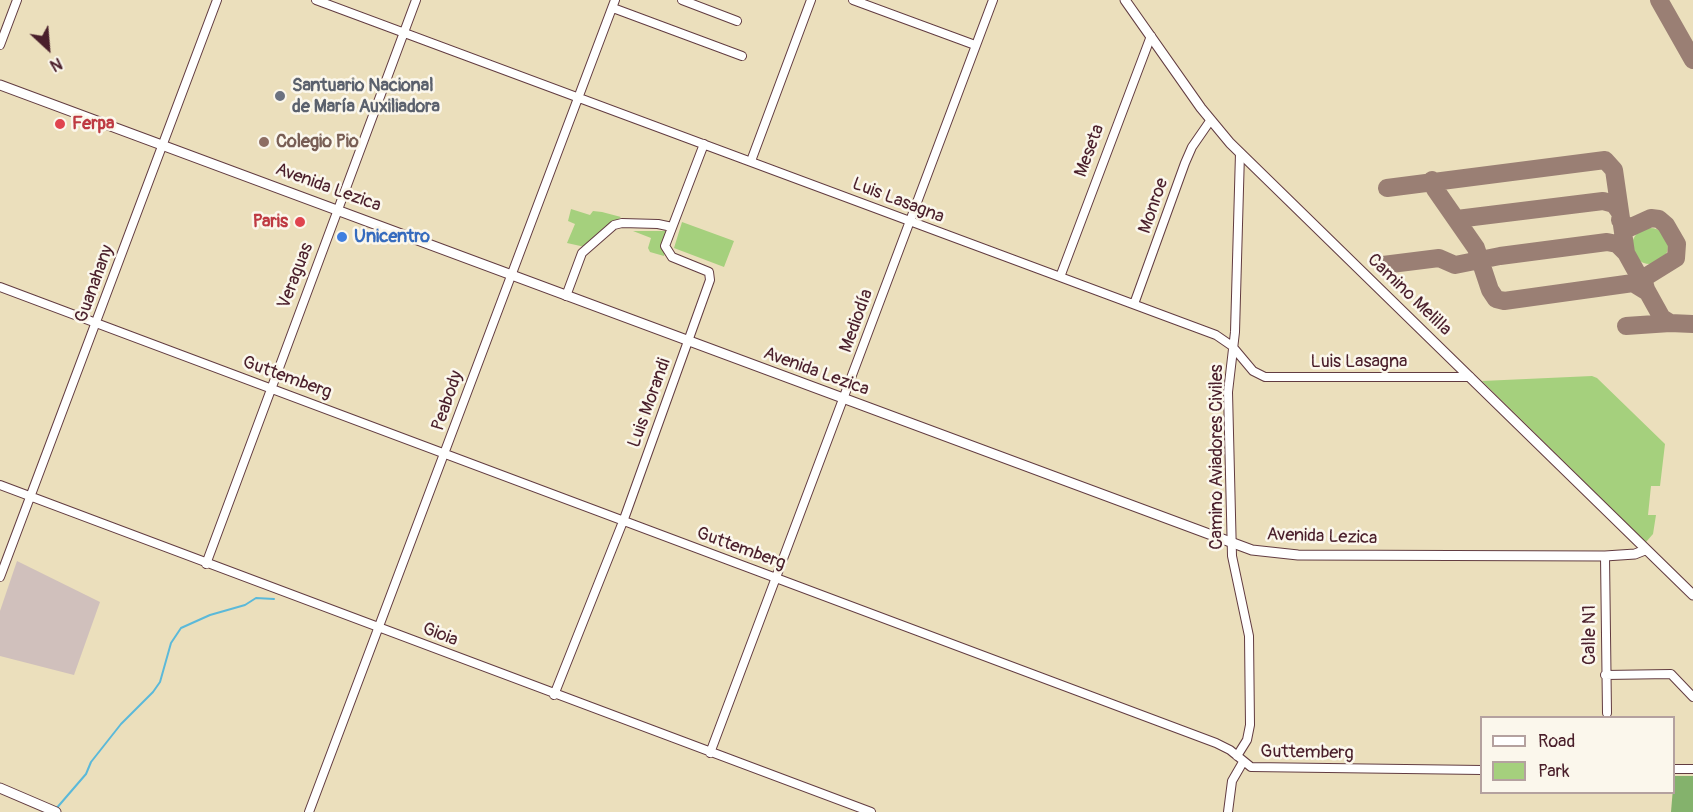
<!DOCTYPE html>
<html>
<head>
<meta charset="utf-8">
<style>
	body { margin:0 }
	#map { position:relative; width:1693px; height:812px; overflow:hidden; background:#ebdfbc; font-family:Pangolin,sans-serif }
	canvas { display:block }
	.legend { position:absolute; left:1480px; top:716px; width:195px; height:78px; box-sizing:border-box; background:#fbf7ec; border:2px solid #b4a19f; margin:0; padding:8px 10px; list-style:none; font-size:18px; color:#4a1f2b }
	.legend li { display:flex; align-items:center; gap:12px; height:30px }
	.legend b { width:30px; border:2px solid #b4a19f }
	.north { position:absolute; left:18px; top:18px; width:60px; height:60px; -webkit-text-stroke:4px #fbf7ec; paint-order:stroke; rotate:154deg; font-size:16px; font-weight:700; line-height:24px; text-align:center; color:#4a1f2b }
	.north::after { content:''; display:block; margin:auto; width:21px; height:27px; background:#4a1f2b; clip-path:polygon(50% 0,100% 100%,50% 72%,0 100%) }
</style>
</head>
<body>
<div id="map">
<canvas width="1693" height="812"></canvas>
<ul class="legend">
<li><b style="height:8px;background:#fff"></b>Road</li>
<li><b style="height:16px;background:#a5d07d"></b>Park</li>
</ul>
<div class="north">N</div>
</div>
<script>
const g = document.querySelector('canvas').getContext('2d');
g.lineJoin = 'round';
function fill(path, color) { g.fillStyle = color; g.fill(path, 'evenodd'); }
const poly = rows => new Path2D(rows.map(r => 'M' + r).join(''));
function trace(path, color, width, dash) { g.strokeStyle = color; g.lineWidth = width; g.lineCap = dash ? 'butt' : 'round'; g.setLineDash(dash || []); g.stroke(path); }
function drawText(font, color, halo, rows, align = 'center') {
  g.font = font + ' Pangolin,sans-serif'; g.lineWidth = 5; g.setLineDash([]); g.textBaseline = 'middle'; g.strokeStyle = halo; g.fillStyle = color; for (const [text, x, y, turn = 0] of rows) {
    g.save(); g.translate(x, y); g.rotate((+turn || 0) * Math.PI / 180); g.textAlign = isNaN(turn) ? turn : align; if (halo) g.strokeText(text, 0, 0); g.fillText(text, 0, 0); g.restore();
  }
}
const industrial = poly([
	[17,561,100,602,74,675,0,656,0,611]
]);
const green = poly([
	[571,209,590,215,593,211,602,212,621,217,585,247,567,243,575,224,568,221],
	[682,222,734,241,724,267,674,248],
	'1632 246a18 18 0 1 1 36 0a18 18 0 1 1-36 0Z',
	[633,231,668,231,664,256,650,252,648,248,651,238],
	[1592,376,1597,378,1665,444,1660,486,1651,486,1648,515,1656,515,1653,534,1646,542,1482,381]
]);
const forest = poly([
	[1674,776,1693,776,1693,812,1671,812]
]);
const stream = poly([
	[55,810,86,774,91,762,121,724,153,692,160,682,171,643,181,628,210,615,245,605,256,598,274,599]
]);
const taxiway = poly([
	[1659,0,1693,60],
	[1432,180,1435,189,1476,248,1490,290,1496,299,1504,301,1633,283,1646,291],
	[1387,188,1605,160,1614,170,1626,253,1662,318,1670,323,1693,324],
	[1457,219,1603,201,1614,204,1619,211],
	[1620,220,1629,228,1651,218,1659,219,1666,225,1677,244,1676,258,1647,276,1644,282,1646,289],
	[1383,265,1439,258,1455,265,1500,256,1607,242,1617,244,1626,253],
	[1626,326,1670,323]
]);
const minor = poly([
	[316,0,1216,335,1232,346,1253,371,1265,377,1470,377],
	[682,0,737,21],
	[853,0,975,45],
	[613,8,742,56],
	[0,45,17,0],
	[751,161,811,0],
	[1060,277,1151,36],
	[0,287,1216,743,1230,750,1251,767,1482,770],
	[566,296,582,253,614,225,622,223,658,224,672,227],
	[1134,304,1185,163,1192,147,1210,121],
	[0,485,871,812],
	[1605,556,1607,713],
	[206,564,416,0],
	[0,577,217,0],
	[1605,675,1671,674,1693,697],
	[554,695,624,519,710,280,709,272,672,257,665,246,704,144],
	[710,753,993,0],
	[1237,756,1247,740,1250,725,1249,636,1232,556,1228,392,1235,332,1240,153],
	[1674,769,1693,769],
	[309,812,615,0],
	[1228,812,1232,781,1243,762]
]);
const tertiary = poly([
	[1125,0,1201,108,1230,143,1693,595],
	[0,85,1252,550,1298,555,1605,556,1635,554,1645,550],
	[0,788,56,812]
]);
const markers = [
	[280,96,6,"#6b7280"],
	[60,124,6,"#e0444e"],
	[264,142,6,"#8d6e63"],
	[300,222,6,"#e0444e"],
	[342,237,6,"#3f7fe0"]
];
const worshipNames = [
	["Santuario Nacional",292,86],
	["de María Auxiliadora",292,107]
];
const healthNames = [
	["Ferpa",72,124],
	["Paris",288,222,"right"]
];
const educationNames = [
	["Colegio Pio",276,142]
];
const streetNames = [
	["Meseta",1090,151,-70],
	["Avenida Lezica",328,188,20],
	["Luis Lasagna",898,201,21],
	["Monroe",1154,206,-71],
	["Veraguas",296,276,-69],
	["Guanahany",95,284,-70],
	["Camino Melilla",1409,295,44],
	["Mediodía",857,321,-70],
	["Luis Lasagna",1359,362],
	["Avenida Lezica",816,372,20],
	["Guttemberg",287,378,20],
	["Peabody",448,401,-71],
	["Luis Morandi",650,403,-70],
	["Camino Aviadores Civiles",1217,457,-90],
	["Avenida Lezica",1322,537,2],
	["Guttemberg",741,549,20],
	["Gioia",440,635,21],
	["Calle N1",1590,635,-90],
	["Guttemberg",1307,753,1]
];
const shopNames = [
	["Unicentro",354,237]
];
fill(industrial, '#d0c0bc');
fill(green, '#a5d07d');
fill(forest, '#84b26c');
trace(stream, '#5bb9d9', 2);
trace(taxiway, '#9a7f74', 18);
trace(minor, '#623c41', 10);
trace(tertiary, '#623c41', 11);
trace(minor, '#fff', 8);
trace(tertiary, '#fff', 9);
for (const [x, y, r, color] of markers) { const dot = new Path2D(); dot.arc(x, y, r, 0, 2 * Math.PI); g.fillStyle = color; g.fill(dot); trace(dot, '#fbf7ec', 2); }
drawText('bold 18px', '#5b616d', '#fbf7ec', worshipNames, 'left');
drawText('bold 18px', '#be3a42', '#fbf7ec', healthNames, 'left');
drawText('bold 18px', '#785e54', '#fbf7ec', educationNames, 'left');
drawText('18px', '#4a1f2b', '#fbf7ec', streetNames);
drawText('bold 18px', '#366cbe', '#fbf7ec', shopNames, 'left');
</script>
</body>
</html>
